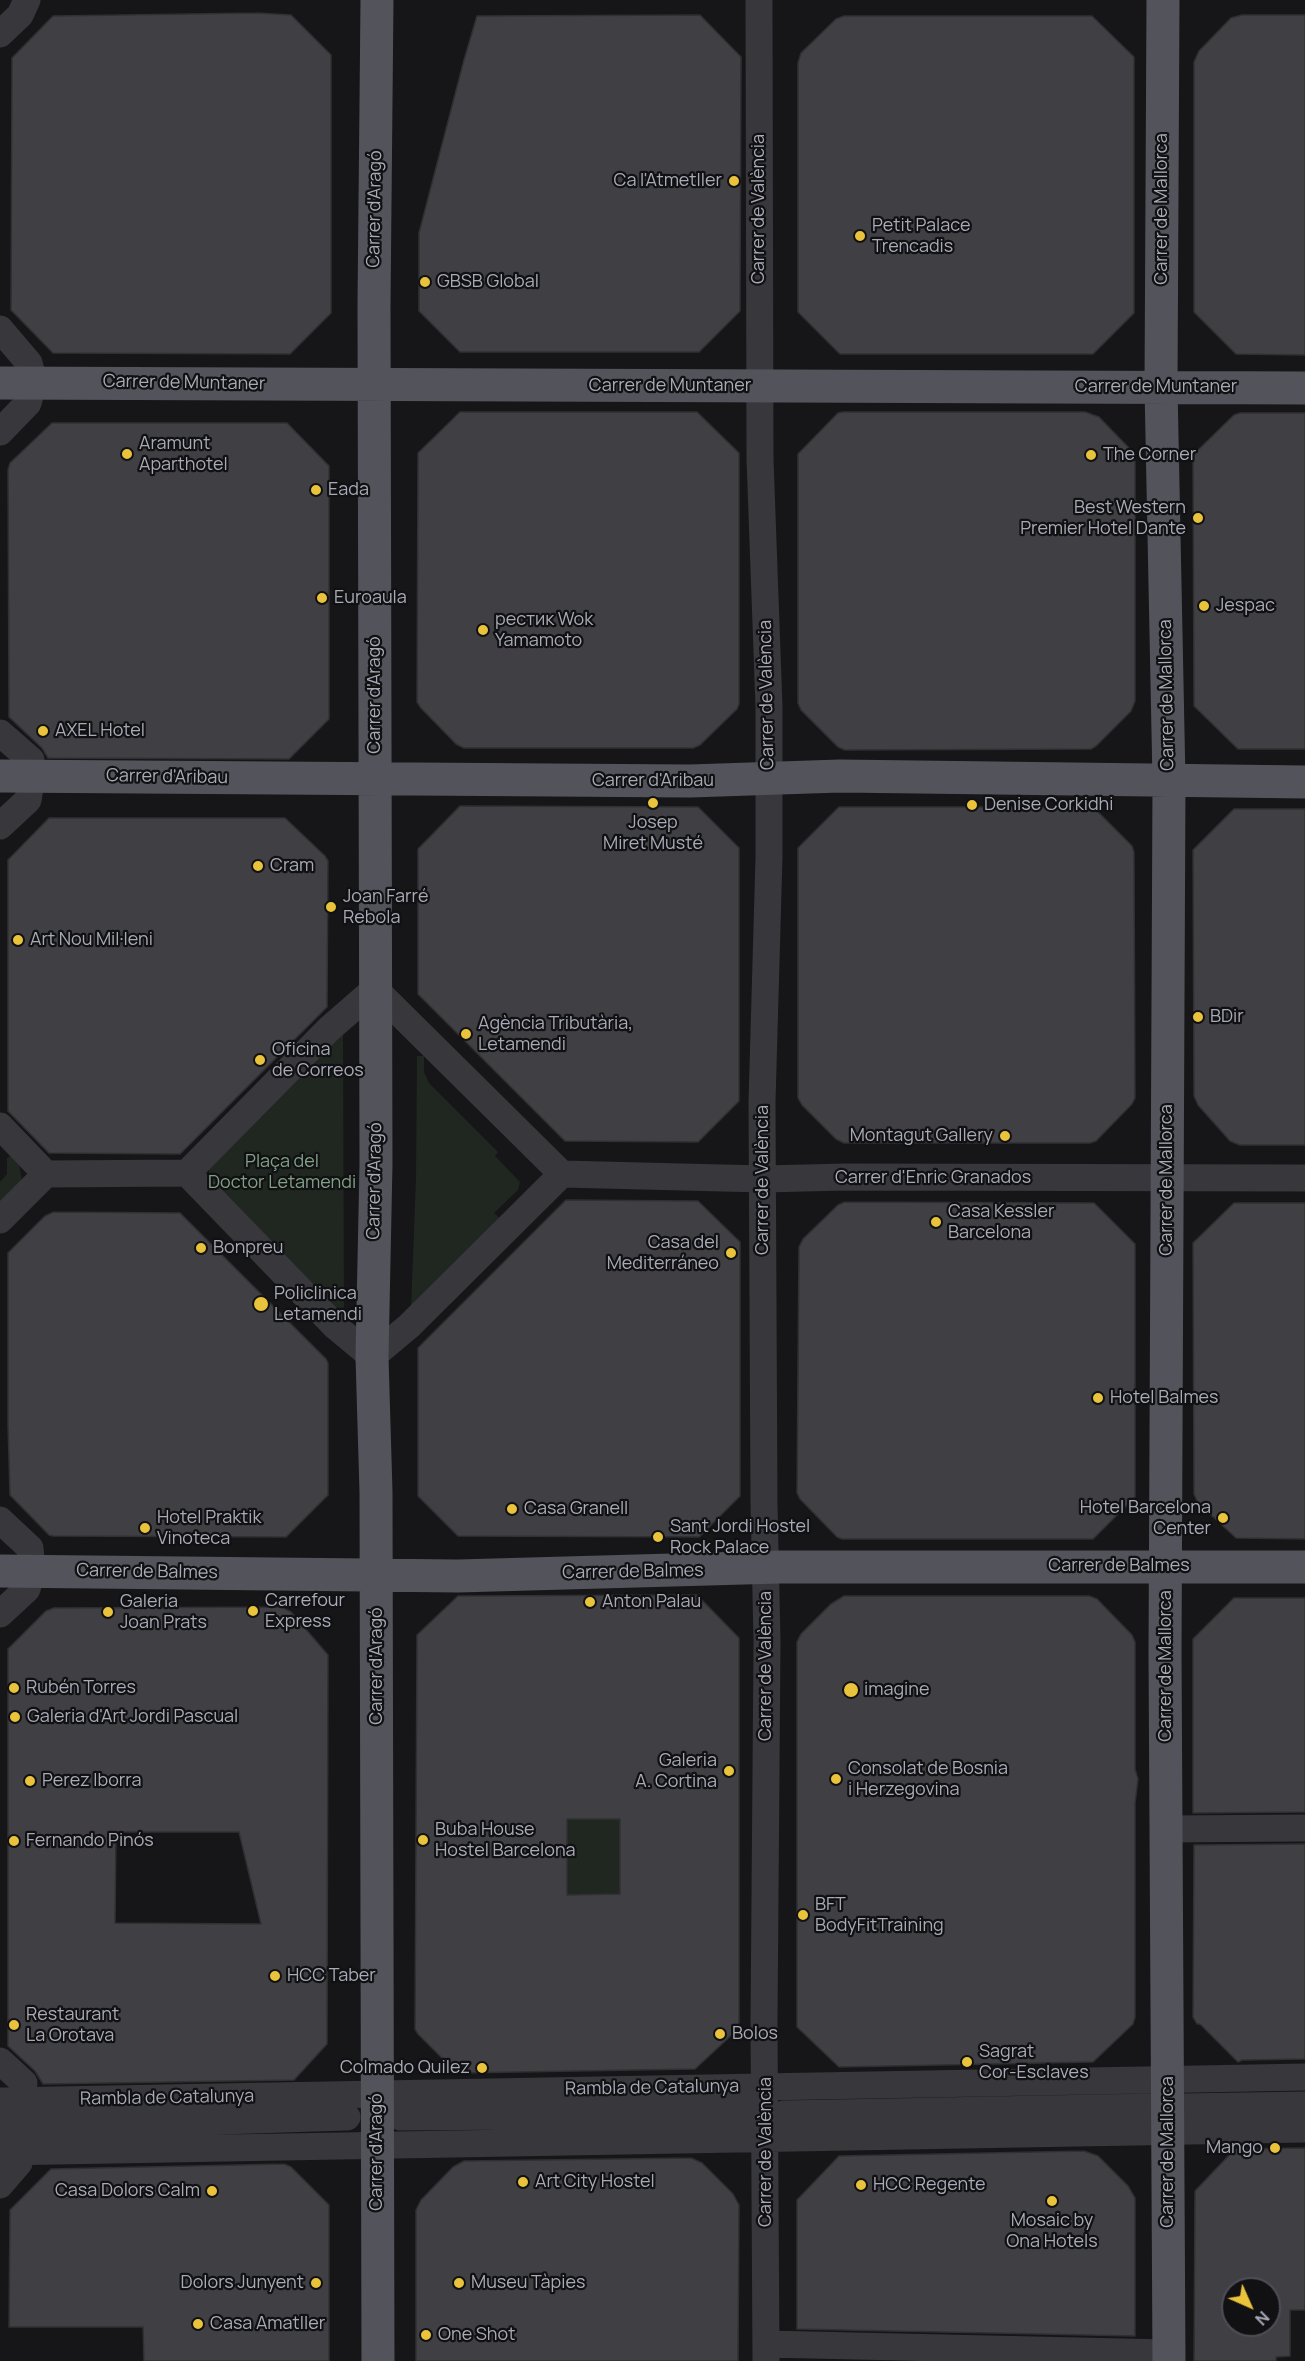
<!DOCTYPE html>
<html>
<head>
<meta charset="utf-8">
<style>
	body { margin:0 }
	#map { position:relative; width:1305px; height:2361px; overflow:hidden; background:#161517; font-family:Manrope,sans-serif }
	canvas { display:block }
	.north { position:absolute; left:1221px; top:2277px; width:60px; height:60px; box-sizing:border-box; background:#111012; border:2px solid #4d4e54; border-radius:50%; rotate:135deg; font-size:16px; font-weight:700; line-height:24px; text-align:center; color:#a8abb7 }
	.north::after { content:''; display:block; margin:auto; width:21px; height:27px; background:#e9c33b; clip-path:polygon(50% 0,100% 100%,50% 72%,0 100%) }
</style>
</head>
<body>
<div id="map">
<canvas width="1305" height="2361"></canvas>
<div class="north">N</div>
</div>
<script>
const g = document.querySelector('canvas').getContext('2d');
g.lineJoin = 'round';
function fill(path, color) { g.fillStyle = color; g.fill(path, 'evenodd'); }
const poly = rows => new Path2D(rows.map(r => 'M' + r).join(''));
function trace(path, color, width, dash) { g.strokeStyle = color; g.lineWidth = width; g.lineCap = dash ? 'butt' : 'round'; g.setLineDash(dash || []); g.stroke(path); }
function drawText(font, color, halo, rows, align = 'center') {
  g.font = font + ' Manrope,sans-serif'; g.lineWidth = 4.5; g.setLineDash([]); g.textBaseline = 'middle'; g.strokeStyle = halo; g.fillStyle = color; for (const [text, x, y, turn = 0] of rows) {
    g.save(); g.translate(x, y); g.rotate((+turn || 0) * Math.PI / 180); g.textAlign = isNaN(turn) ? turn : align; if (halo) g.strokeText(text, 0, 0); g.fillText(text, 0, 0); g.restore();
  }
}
const green = poly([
	[343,1023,344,1322,209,1188,209,1158],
	[417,1056,424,1056,424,1072,429,1083,498,1152,495,1156,520,1182,518,1190,494,1213,502,1220,411,1309,416,1179],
	[13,1155,19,1163,22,1182,0,1211,0,1182,7,1174,7,1158],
	[567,1819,620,1819,620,1894,567,1895]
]);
const building = poly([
	[257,13,291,15,331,55,331,313,290,354,53,353,11,310,12,58,53,16,257,13],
	[700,15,741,57,740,311,699,352,460,352,419,311,419,233,464,60,477,16,700,15],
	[1242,15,1305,15,1305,355,1236,354,1194,312,1194,62,1199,51,1231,18,1242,15],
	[844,16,1092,16,1134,57,1134,313,1093,354,840,354,798,312,798,63,801,53,836,19,844,16],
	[460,412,697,412,739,453,739,704,737,709,700,745,693,748,464,748,456,744,421,708,417,702,418,453,460,412],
	[843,412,1085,412,1099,417,1129,448,1135,462,1135,701,1131,711,1096,746,1091,749,845,750,838,747,801,710,798,703,798,454,838,413,843,412],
	[1240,413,1305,413,1305,749,1238,749,1194,706,1193,458,1196,452,1234,415,1240,413],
	[52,423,287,423,329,466,329,719,289,759,48,758,42,748,9,717,8,470,10,463,52,423],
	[460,806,698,807,739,848,739,1101,698,1142,565,1141,418,994,418,849,460,806],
	[839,807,1090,807,1096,810,1132,846,1134,852,1135,1098,1132,1104,1096,1141,1090,1143,844,1143,836,1139,802,1105,798,1098,798,848,839,807],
	[1234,809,1305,809,1305,1145,1240,1145,1230,1141,1198,1105,1194,1096,1193,850,1234,809],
	[49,818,285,818,325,856,328,861,327,1007,180,1154,49,1153,8,1111,8,860,49,818],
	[566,1200,698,1201,740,1242,740,1496,699,1537,458,1536,418,1496,418,1348,566,1200],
	[845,1202,1094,1203,1135,1244,1135,1497,1093,1539,842,1539,837,1537,800,1499,797,1493,799,1247,803,1239,838,1205,845,1202],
	[1234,1203,1305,1203,1305,1539,1236,1538,1198,1503,1194,1494,1193,1243,1234,1203],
	[54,1212,180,1213,326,1359,328,1363,328,1495,286,1537,53,1536,49,1535,10,1495,8,1425,8,1253,45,1216,54,1212],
	[697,1595,739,1638,739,2023,737,2030,695,2069,459,2073,455,2071,418,2034,415,2029,417,1635,458,1596,697,1595],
	[567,1819,620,1819,620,1894,567,1895,567,1819],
	[844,1596,1089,1596,1097,1599,1132,1635,1135,1642,1135,1769,1138,1779,1135,1803,1135,2017,1133,2024,1093,2062,839,2067,797,2027,797,1642,801,1634,831,1604,844,1596],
	[1234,1598,1305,1598,1305,1812,1193,1813,1193,1639,1234,1598],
	[281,1607,291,1612,328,1655,327,2044,294,2080,43,2084,35,2071,8,2046,8,1649,46,1611,54,1608,281,1607],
	[116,1832,239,1832,261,1924,115,1923,116,1832],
	[1305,1844,1305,2059,1242,2060,1238,2062,1200,2024,1197,2024,1193,2017,1194,1845,1305,1844],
	[1305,2148,1305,2310,1290,2310,1290,2356,1276,2357,1276,2361,1194,2361,1195,2191,1235,2149,1305,2148],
	[1233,2289,1269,2289,1269,2325,1233,2325,1233,2289],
	[1084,2151,1098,2156,1128,2186,1135,2198,1135,2336,797,2329,797,2200,839,2156,1084,2151],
	[691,2158,702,2163,733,2194,739,2205,738,2361,416,2361,416,2210,421,2200,453,2167,464,2161,691,2158],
	[284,2164,291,2167,329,2205,329,2361,144,2361,143,2327,9,2327,10,2210,51,2169,284,2164]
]);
const minor = poly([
	[759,0,760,459,769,707,769,857,762,1102,764,1503,767,1642,764,2022,766,2361],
	[0,34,20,15,27,0],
	[0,329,29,363,34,382,28,403,0,432],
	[0,733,31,760,32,775,28,800,0,826],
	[0,1126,46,1174],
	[187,1173,329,1029,375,989,562,1174],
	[187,1173,336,1327,372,1357,409,1326,562,1174],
	[46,1174,187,1173],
	[562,1174,763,1179,846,1177,1305,1178],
	[0,1220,46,1174],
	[0,1520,30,1548,32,1571,27,1589,0,1614],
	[1166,1829,1305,1828],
	[0,2061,24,2083],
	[0,2101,1305,2077],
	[1180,2107,1305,2105],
	[784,2114,1151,2107],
	[401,2117,755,2114],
	[0,2128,347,2117],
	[0,2152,1305,2129],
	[0,2185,19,2163],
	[766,2344,1169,2353]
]);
const major = poly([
	[377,0,374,305,376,1164,372,1357,376,1492,378,2361],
	[1163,0,1161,387,1169,781,1165,1652,1169,2361],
	[0,383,1305,388],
	[0,776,690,781,840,776,1305,782],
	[0,1571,458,1576,780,1567,1305,1567]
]);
const markers = [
	[734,181,6,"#e9c33b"],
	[860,236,6,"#e9c33b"],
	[425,282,6,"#e9c33b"],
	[127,454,6,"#e9c33b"],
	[1091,455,6,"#e9c33b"],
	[316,490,6,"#e9c33b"],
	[1198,518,6,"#e9c33b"],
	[322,598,6,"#e9c33b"],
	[1204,606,6,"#e9c33b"],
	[483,630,6,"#e9c33b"],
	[43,731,6,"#e9c33b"],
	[653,803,6,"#e9c33b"],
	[972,805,6,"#e9c33b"],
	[258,866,6,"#e9c33b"],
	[331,907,6,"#e9c33b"],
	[18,940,6,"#e9c33b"],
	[1198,1017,6,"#e9c33b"],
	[466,1034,6,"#e9c33b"],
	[260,1060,6,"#e9c33b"],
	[1005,1136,6,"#e9c33b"],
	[936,1222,6,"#e9c33b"],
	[201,1248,6,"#e9c33b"],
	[731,1253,6,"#e9c33b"],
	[261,1304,8,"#e9c33b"],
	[1098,1398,6,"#e9c33b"],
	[512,1509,6,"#e9c33b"],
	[1223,1518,6,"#e9c33b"],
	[145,1528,6,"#e9c33b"],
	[658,1537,6,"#e9c33b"],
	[590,1602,6,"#e9c33b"],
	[253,1611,6,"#e9c33b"],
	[108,1612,6,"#e9c33b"],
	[14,1688,6,"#e9c33b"],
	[851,1690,8,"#e9c33b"],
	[15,1717,6,"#e9c33b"],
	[729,1771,6,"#e9c33b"],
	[836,1779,6,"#e9c33b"],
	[30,1781,6,"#e9c33b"],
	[423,1840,6,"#e9c33b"],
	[14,1841,6,"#e9c33b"],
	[803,1915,6,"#e9c33b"],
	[275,1976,6,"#e9c33b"],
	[14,2025,6,"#e9c33b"],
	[720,2034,6,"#e9c33b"],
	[967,2062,6,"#e9c33b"],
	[482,2068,6,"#e9c33b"],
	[1275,2148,6,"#e9c33b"],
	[523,2182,6,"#e9c33b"],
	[861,2185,6,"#e9c33b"],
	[212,2191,6,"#e9c33b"],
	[1052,2201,6,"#e9c33b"],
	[316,2283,6,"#e9c33b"],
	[459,2283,6,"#e9c33b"],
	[198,2324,6,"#e9c33b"],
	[426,2335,6,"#e9c33b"]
];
const poiNames = [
	["Ca l'Atmetller",722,181,"right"],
	["Petit Palace",872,226],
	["Trencadis",872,247],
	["GBSB Global",437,282],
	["Aramunt",139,444],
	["Aparthotel",139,465],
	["The Corner",1103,455],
	["Eada",328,490],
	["Best Western",1186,508,"right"],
	["Premier Hotel Dante",1186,529,"right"],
	["Euroaula",334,598],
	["Jespac",1216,606],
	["рестик Wok",495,620],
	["Yamamoto",495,641],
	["AXEL Hotel",55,731],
	["Denise Corkidhi",984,805],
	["Josep",653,823,"center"],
	["Miret Musté",653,844,"center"],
	["Cram",270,866],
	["Joan Farré",343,897],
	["Rebola",343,918],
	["Art Nou Mil·leni",30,940],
	["BDir",1210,1017],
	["Agència Tributària,",478,1024],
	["Letamendi",478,1045],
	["Oficina",272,1050],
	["de Correos",272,1071],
	["Montagut Gallery",993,1136,"right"],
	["Casa Kessler",948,1212],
	["Barcelona",948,1233],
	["Casa del",719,1243,"right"],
	["Mediterráneo",719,1264,"right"],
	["Bonpreu",213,1248],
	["Policlinica",274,1294],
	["Letamendi",274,1315],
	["Hotel Balmes",1110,1398],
	["Hotel Barcelona",1211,1508,"right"],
	["Center",1211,1529,"right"],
	["Casa Granell",524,1509],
	["Hotel Praktik",157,1518],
	["Vinoteca",157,1539],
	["Sant Jordi Hostel",670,1527],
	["Rock Palace",670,1548],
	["Carrefour",265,1601],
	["Express",265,1622],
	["Galeria",120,1602],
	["Joan Prats",120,1623],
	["Anton Palau",602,1602],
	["Rubén Torres",26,1688],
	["imagine",864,1690],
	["Galeria d'Art Jordi Pascual",27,1717],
	["Galeria",717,1761,"right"],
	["A. Cortina",717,1782,"right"],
	["Consolat de Bosnia",848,1769],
	["i Herzegovina",848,1790],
	["Perez Iborra",42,1781],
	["Buba House",435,1830],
	["Hostel Barcelona",435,1851],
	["Fernando Pinós",26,1841],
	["BFT",815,1905],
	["BodyFitTraining",815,1926],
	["HCC Taber",287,1976],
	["Restaurant",26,2015],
	["La Orotava",26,2036],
	["Bolos",732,2034],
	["Sagrat",979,2052],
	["Cor-Esclaves",979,2073],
	["Colmado Quilez",470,2068,"right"],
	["Mango",1263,2148,"right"],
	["Art City Hostel",535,2182],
	["HCC Regente",873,2185],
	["Casa Dolors Calm",200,2191,"right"],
	["Mosaic by",1052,2221,"center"],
	["Ona Hotels",1052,2242,"center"],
	["Dolors Junyent",304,2283,"right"],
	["Museu Tàpies",471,2283],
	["Casa Amatller",210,2324],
	["One Shot",438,2335]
];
const streetNames = [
	["Carrer d'Aragó",375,209,-89],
	["Carrer de València",759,209,-90],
	["Carrer de Mallorca",1162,209,-90],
	["Carrer de Muntaner",184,383,1],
	["Carrer de Muntaner",670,386],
	["Carrer de Muntaner",1156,387],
	["Carrer d'Aragó",375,695,-90],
	["Carrer de València",767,695,-91],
	["Carrer de Mallorca",1167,695,-91],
	["Carrer d'Aribau",167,777,1],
	["Carrer d'Aribau",653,781],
	["Carrer d'Enric Granados",933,1178],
	["Carrer de València",763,1180,-90],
	["Carrer de Mallorca",1167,1180,-90],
	["Carrer d'Aragó",375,1181,-89],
	["Carrer de Balmes",1119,1566],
	["Carrer de Balmes",147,1572,1],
	["Carrer de Balmes",633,1572,-1],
	["Carrer d'Aragó",377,1666,-90],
	["Carrer de València",766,1666,-90],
	["Carrer de Mallorca",1166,1666,-90],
	["Rambla de Catalunya",652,2088,-1],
	["Rambla de Catalunya",167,2098,-1],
	["Carrer d'Aragó",377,2152,-90],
	["Carrer de València",766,2152,-90],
	["Carrer de Mallorca",1168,2152,-90]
];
const parkNames = [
	["Plaça del",282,1162],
	["Doctor Letamendi",282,1183]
];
fill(green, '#202721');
fill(building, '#404044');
trace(building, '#303033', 1.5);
trace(minor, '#37373c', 27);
trace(major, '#53545b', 33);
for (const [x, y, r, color] of markers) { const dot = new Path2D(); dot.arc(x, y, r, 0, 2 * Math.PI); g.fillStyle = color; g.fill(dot); trace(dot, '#111012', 2); }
drawText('18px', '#a8abb7', '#111012', poiNames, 'left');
drawText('18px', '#a8abb7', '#111012', streetNames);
drawText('18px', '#80a186', '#111012', parkNames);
</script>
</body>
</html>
